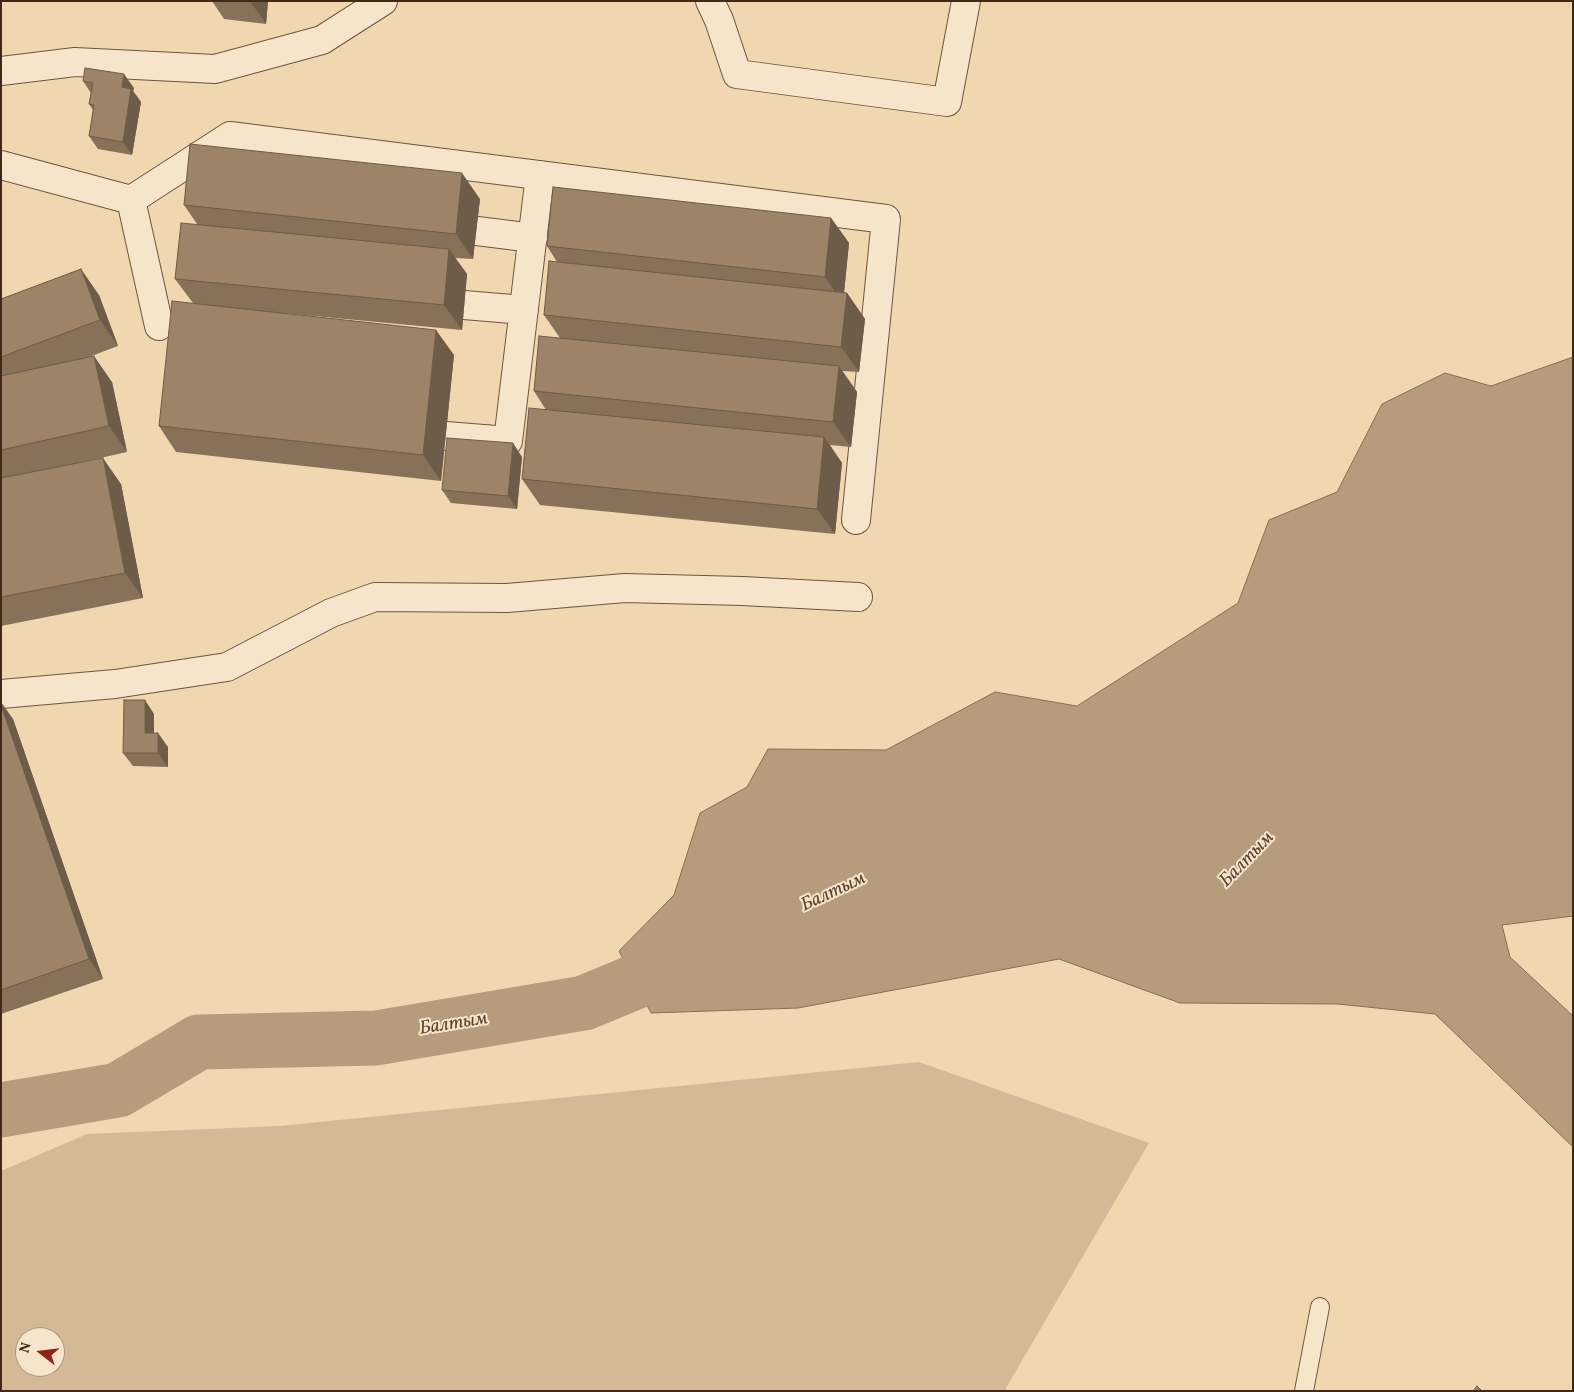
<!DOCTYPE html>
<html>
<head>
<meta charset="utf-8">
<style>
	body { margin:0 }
	#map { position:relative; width:1574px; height:1392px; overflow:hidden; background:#f1d7af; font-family:Vollkorn,serif }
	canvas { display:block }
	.frame { position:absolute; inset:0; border:2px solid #422819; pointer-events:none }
	.north { position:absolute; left:15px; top:1327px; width:50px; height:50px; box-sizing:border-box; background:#f6e5cb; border:1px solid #ae9984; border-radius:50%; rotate:286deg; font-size:14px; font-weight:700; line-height:20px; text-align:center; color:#422819 }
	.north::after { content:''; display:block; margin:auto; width:18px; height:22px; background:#8f2418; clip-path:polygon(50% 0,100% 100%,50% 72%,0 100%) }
</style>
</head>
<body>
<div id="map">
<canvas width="1574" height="1392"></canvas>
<div class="frame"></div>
<div class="north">N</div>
</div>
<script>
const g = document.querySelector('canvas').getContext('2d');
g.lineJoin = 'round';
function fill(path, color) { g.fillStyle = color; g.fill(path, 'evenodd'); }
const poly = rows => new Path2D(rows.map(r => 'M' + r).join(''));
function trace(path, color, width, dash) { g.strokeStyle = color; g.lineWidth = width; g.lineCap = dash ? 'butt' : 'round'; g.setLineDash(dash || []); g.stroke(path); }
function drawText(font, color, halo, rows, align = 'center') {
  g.font = font + ' Vollkorn,serif'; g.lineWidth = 4; g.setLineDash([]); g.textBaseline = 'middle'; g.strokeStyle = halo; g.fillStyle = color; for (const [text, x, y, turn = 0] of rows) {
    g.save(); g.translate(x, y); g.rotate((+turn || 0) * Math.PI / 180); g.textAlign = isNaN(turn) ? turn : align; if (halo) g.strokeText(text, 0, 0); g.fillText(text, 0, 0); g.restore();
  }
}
const green = poly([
	[919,1062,1149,1143,1006,1388,1006,1391,1,1391,1,1171,87,1134,279,1126],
	[25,1337,55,1337,55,1367,25,1367]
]);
const water = poly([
	[1573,357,1573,916,1502,925,1510,957,1573,1016,1573,1147,1435,1014,1338,1004,1180,1003,1059,959,798,1008,651,1013,619,951,674,895,700,813,747,787,768,749,886,750,995,692,1077,706,1238,603,1269,520,1337,492,1382,404,1445,373,1491,386,1573,357]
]);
const river = poly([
	[1,1110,118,1090,199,1042,376,1038,584,1003,705,953]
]);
const service = poly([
	[1304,1391,1320,1307]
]);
const minor = poly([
	[710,1,719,20,737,74,947,102,966,1],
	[1,71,75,62,215,69,322,40,383,1],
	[1,165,131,200,159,326],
	[131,200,230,136,886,219,856,520],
	[477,231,533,238],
	[464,305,524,310],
	[446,436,508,441,540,175],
	[1,694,115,684,227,667,331,613,375,597,507,598,625,588,742,591,858,597]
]);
const wall = poly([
	[212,1,268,1,266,24,224,19],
	[83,81,134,88,133,91,141,102,132,155,98,149,89,136,93,110,89,104,91,93],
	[480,199,473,259,455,258,467,274,462,330,282,313,454,355,441,481,176,452,159,426,193,303,175,279,197,224,184,205],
	[831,218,849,243,844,293,847,293,865,319,859,372,842,371,857,392,851,447,830,445,842,463,835,534,540,505,522,479,546,410,534,391,560,338,544,315,557,262,547,246],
	[99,295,118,346,86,358,112,382,127,452,60,467,121,484,143,598,1,626,1,299],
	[522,457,517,509,451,503,442,490],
	[1,705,13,719,103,979,1,1014],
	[154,714,154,733,168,747,168,767,133,766,123,753]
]);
const shadedWall = poly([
	[250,1,268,1,266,24],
	[124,74,134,88,133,91,141,102,132,155,123,142,122,87],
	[462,173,480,199,473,259,456,234],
	[831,218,849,243,843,303,825,277],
	[449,249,467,274,462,330,444,305],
	[81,269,99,295,118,346,100,320],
	[847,293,865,319,859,372,841,347],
	[436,330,454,355,441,481,423,455],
	[94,356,112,382,127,452,109,426],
	[839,366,857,392,851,447,833,422],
	[824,437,842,463,835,534,817,509],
	[513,443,522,457,517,509,508,496],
	[103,458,121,484,143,598,125,573],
	[145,700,154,714,154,747,145,733],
	[1,702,13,719,103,979,89,959,1,705],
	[158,733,168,747,168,767,158,753]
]);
const building = poly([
	[85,68,124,74,122,87,131,89,123,142,89,136,94,105,89,104,93,83,83,81,85,68],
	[190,144,462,173,456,234,184,205,190,144],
	[553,187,831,218,825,277,547,246,553,187],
	[181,223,449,249,444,305,175,279,181,223],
	[549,261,847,293,841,347,544,315,549,261],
	[81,269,100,320,1,357,1,299,81,269],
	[172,301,436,330,423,455,159,426,172,301],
	[539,336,839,366,833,422,534,391,539,336],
	[94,356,109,426,1,450,1,376,94,356],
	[529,408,824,437,817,509,522,479,529,408],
	[447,438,513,443,508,496,442,490,447,438],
	[103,458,125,573,1,597,1,478,103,458],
	[124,700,145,700,145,733,158,733,158,753,123,753,124,700],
	[1,705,89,959,1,990,1,705],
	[1477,1386,1482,1391,1473,1391,1477,1386]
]);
const waterNames = [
	["Балтым",1248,860,-46],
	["Балтым",834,893,-25],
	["Балтым",454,1025,-9]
];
fill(green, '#d3b996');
fill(water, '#b69c7c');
trace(water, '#886e54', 1);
trace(river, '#b69c7c', 55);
trace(service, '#6e543e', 20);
trace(minor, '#6e543e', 30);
trace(service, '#f6e5cb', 18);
trace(minor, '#f6e5cb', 28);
fill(wall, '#877159');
fill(shadedWall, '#6e5c48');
fill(building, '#9d8367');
trace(building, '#6e5c48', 1);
drawText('italic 19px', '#5f4532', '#f6e5cb', waterNames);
</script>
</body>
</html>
